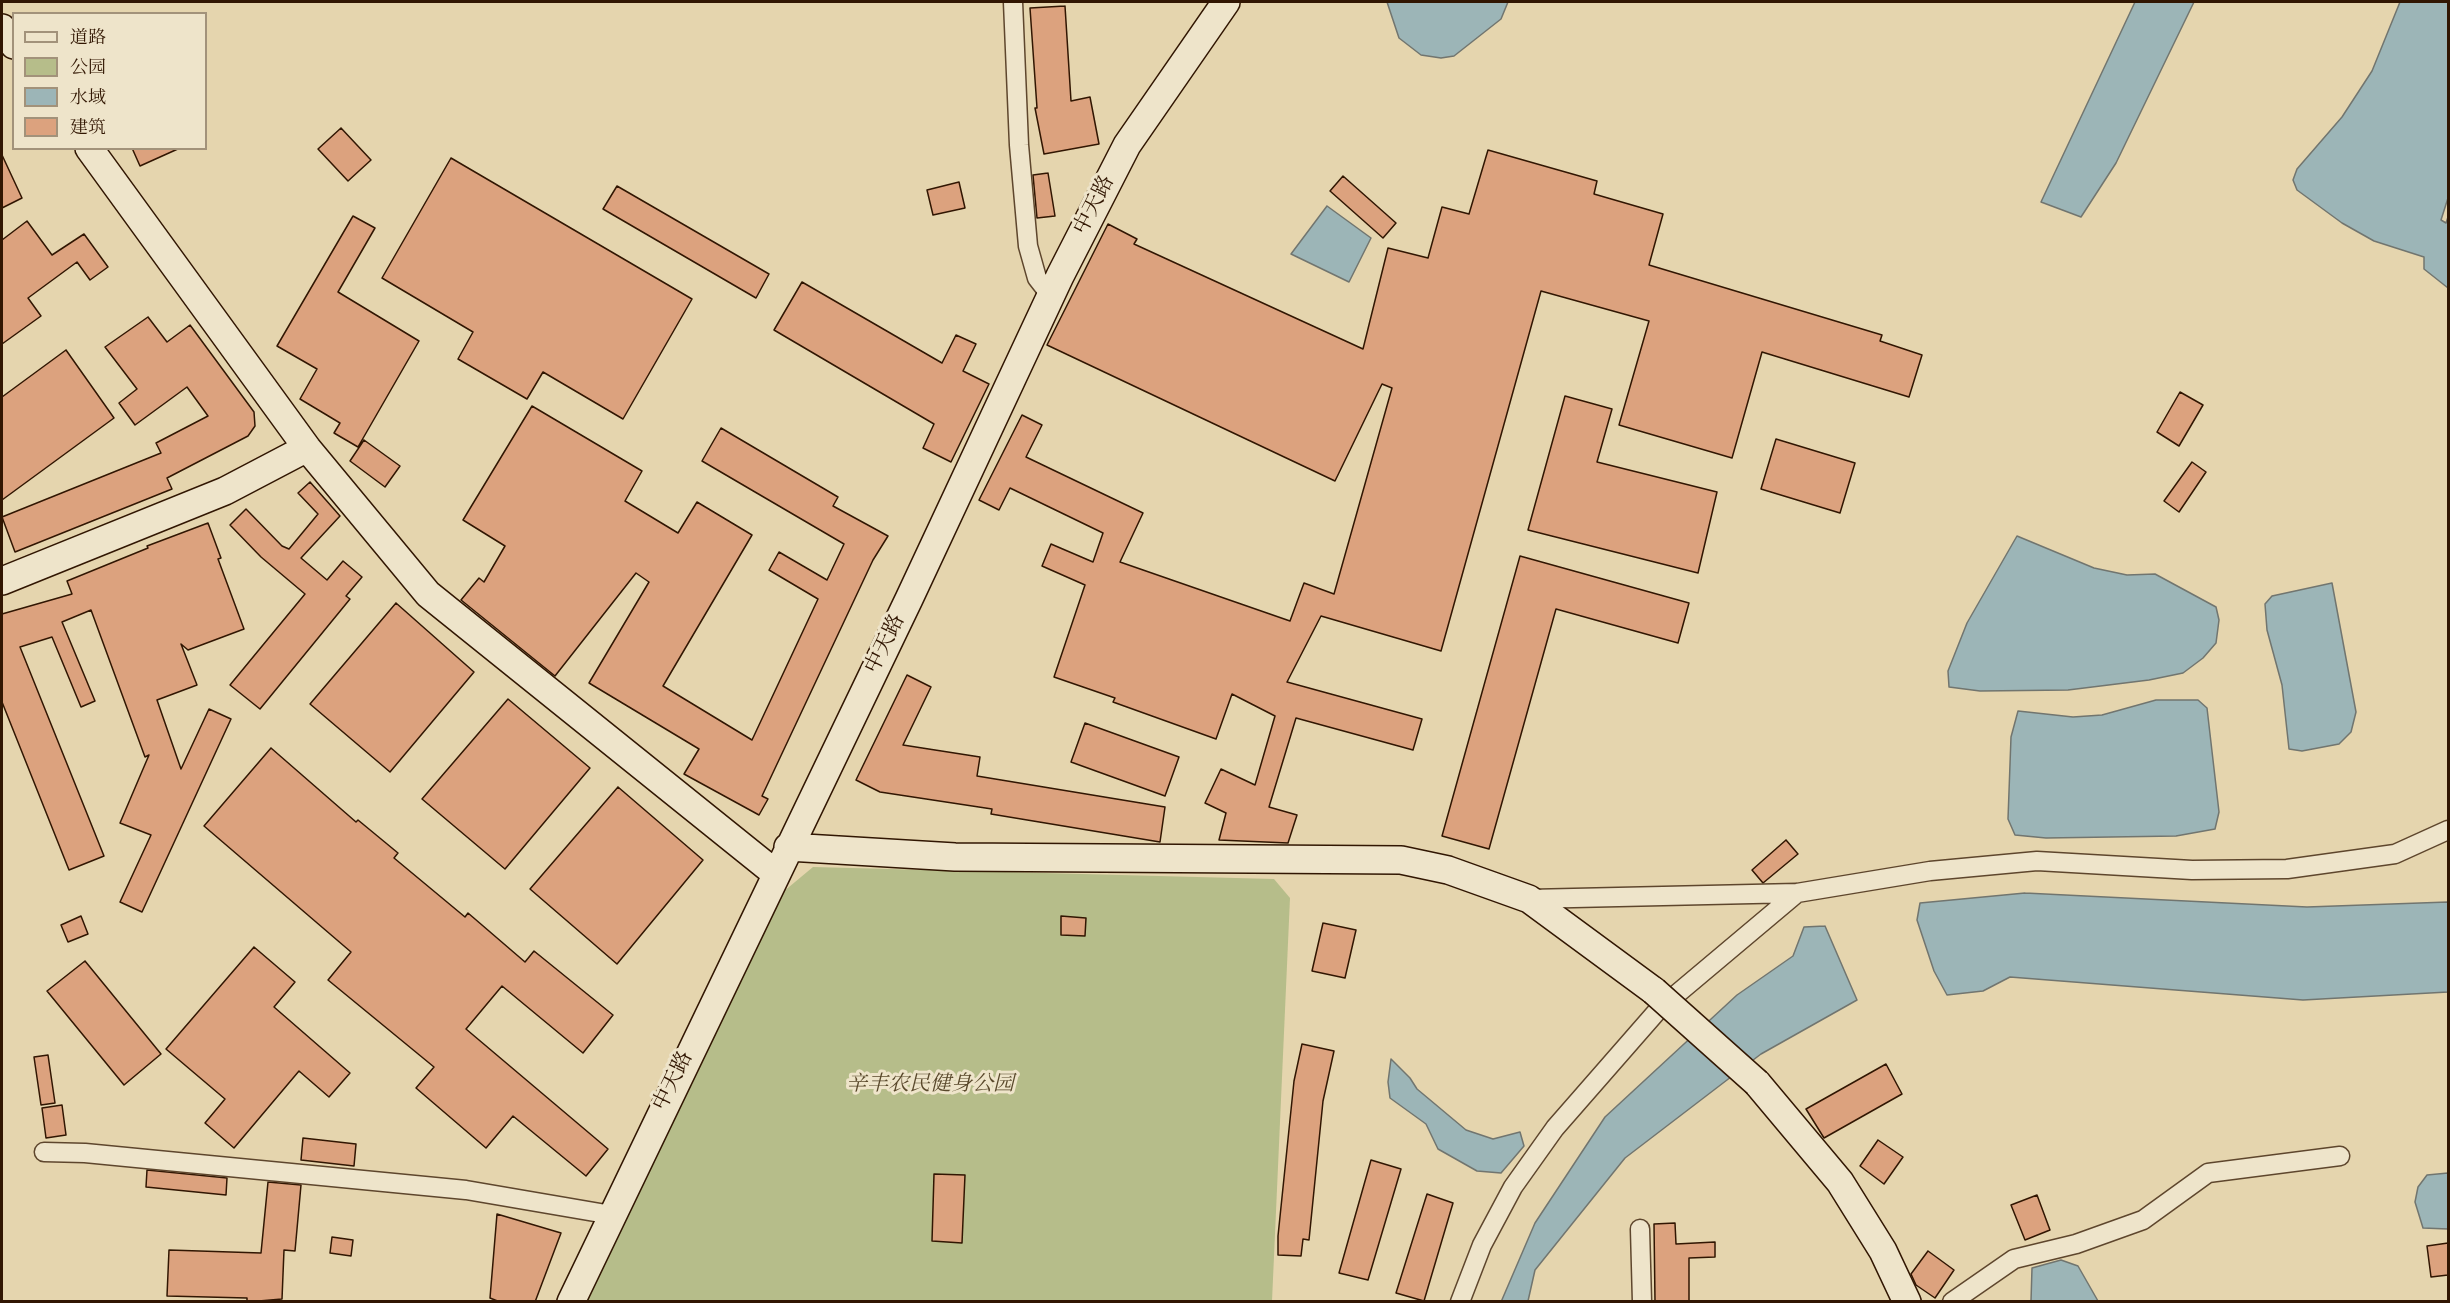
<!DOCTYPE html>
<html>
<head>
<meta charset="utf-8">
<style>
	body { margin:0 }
	#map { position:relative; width:2450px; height:1303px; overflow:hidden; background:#e5d5ae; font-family:"Sorts Mill Goudy","Noto Serif SC",serif }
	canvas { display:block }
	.frame { position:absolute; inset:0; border:3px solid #311602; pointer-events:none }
	.legend { position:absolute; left:12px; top:12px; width:195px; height:138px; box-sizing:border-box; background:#eee4ca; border:2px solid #a2927a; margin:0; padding:8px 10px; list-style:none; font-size:18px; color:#311602 }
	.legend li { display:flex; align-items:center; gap:12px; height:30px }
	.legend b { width:30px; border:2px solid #a2927a }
</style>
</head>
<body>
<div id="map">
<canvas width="2450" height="1303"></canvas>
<div class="frame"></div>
<ul class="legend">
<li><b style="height:8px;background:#eee4ca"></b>道路</li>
<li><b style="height:16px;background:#b6bd8a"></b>公园</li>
<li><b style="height:16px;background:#9cb5b7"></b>水域</li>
<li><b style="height:16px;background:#dca27e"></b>建筑</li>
</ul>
</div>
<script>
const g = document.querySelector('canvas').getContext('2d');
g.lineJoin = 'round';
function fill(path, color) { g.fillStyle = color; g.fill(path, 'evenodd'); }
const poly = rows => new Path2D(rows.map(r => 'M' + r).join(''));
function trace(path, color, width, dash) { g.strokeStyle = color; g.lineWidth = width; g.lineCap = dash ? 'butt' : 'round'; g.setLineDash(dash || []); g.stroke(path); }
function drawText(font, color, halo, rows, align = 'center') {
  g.font = font + ' "Sorts Mill Goudy","Noto Serif SC",serif'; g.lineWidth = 6; g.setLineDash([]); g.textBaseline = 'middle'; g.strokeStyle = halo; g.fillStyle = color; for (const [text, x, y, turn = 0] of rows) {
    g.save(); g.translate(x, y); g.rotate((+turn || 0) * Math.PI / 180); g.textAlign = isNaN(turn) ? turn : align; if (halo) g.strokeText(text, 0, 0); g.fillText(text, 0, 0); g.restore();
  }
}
const green = poly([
	[813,867,1274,879,1290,898,1272,1301,583,1302,783,892]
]);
const water = poly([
	[1387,2,1508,2,1501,19,1454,56,1441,58,1421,55,1399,38,1387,2],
	[2135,2,2194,2,2116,163,2081,217,2041,202,2135,2],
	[2400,2,2448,2,2448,198,2441,220,2446,223,2448,217,2448,288,2424,269,2424,257,2374,241,2342,223,2297,190,2293,180,2297,169,2342,117,2372,71,2400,2],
	[1327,206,1371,238,1349,282,1291,254,1327,206],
	[2017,536,2094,568,2127,575,2155,574,2216,607,2219,620,2216,643,2203,658,2183,673,2149,680,2068,690,1980,691,1949,687,1948,671,1967,623,2017,536],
	[2332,583,2356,712,2351,732,2339,744,2302,751,2289,749,2282,685,2267,630,2265,604,2272,596,2332,583],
	[2156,700,2198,700,2207,708,2219,812,2215,829,2176,836,2046,838,2015,835,2008,819,2011,737,2018,711,2073,717,2102,715,2156,700],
	[2025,893,2307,907,2448,902,2448,992,2303,1000,2010,977,1983,991,1947,995,1934,971,1917,920,1920,903,2025,893],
	[1825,926,1857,1000,1761,1054,1625,1158,1535,1270,1528,1301,1501,1302,1535,1223,1605,1117,1737,995,1793,956,1804,927,1825,926],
	[1391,1059,1410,1078,1417,1089,1466,1130,1493,1139,1520,1132,1524,1146,1501,1173,1477,1171,1438,1149,1426,1124,1390,1098,1388,1082,1391,1059],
	[2448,1173,2448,1229,2423,1228,2415,1202,2418,1187,2427,1175,2448,1173],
	[2061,1260,2078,1266,2098,1301,2031,1301,2032,1268,2061,1260]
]);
const building = poly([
	[1065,6,1071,101,1090,97,1099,144,1044,154,1035,108,1037,108,1030,8,1065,6],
	[341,128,371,160,348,181,318,149,341,128],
	[132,148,180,148,140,166,132,148],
	[1488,150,1597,181,1594,194,1663,214,1649,265,1882,335,1880,341,1922,355,1909,397,1762,352,1732,458,1619,425,1649,321,1541,291,1441,651,1321,616,1287,682,1422,719,1413,750,1296,718,1269,807,1297,815,1288,843,1219,840,1226,813,1205,803,1221,769,1255,785,1275,716,1232,694,1216,739,1113,702,1115,698,1054,677,1085,585,1042,566,1051,544,1093,562,1103,533,1010,488,999,510,979,500,1022,415,1042,425,1026,457,1143,513,1120,562,1290,621,1304,583,1334,594,1392,388,1382,384,1335,481,1047,345,1108,224,1137,239,1134,244,1363,349,1388,248,1428,258,1442,207,1469,214,1488,150],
	[2,155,22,198,2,208,2,155],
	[451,158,692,299,623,419,543,372,527,399,458,359,473,332,382,278,451,158],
	[1048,173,1055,216,1037,218,1033,175,1048,173],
	[1343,176,1396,223,1383,238,1330,191,1343,176],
	[959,182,965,208,933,215,927,190,959,182],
	[617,186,769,274,756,298,603,209,617,186],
	[353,216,375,228,338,292,419,341,358,447,334,433,340,423,300,399,317,369,277,346,353,216],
	[27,221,52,255,84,234,108,267,90,280,77,262,28,298,41,316,2,344,2,240,27,221],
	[802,282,942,363,956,335,976,344,963,371,989,384,951,462,923,448,934,424,774,330,802,282],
	[148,317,167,342,190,325,254,412,255,426,248,436,167,478,172,489,15,552,2,517,161,453,156,443,208,416,187,387,135,425,119,403,137,389,105,347,148,317],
	[66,350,114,418,2,500,2,397,66,350],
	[2180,392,2203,405,2179,446,2157,432,2180,392],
	[1565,396,1612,409,1597,462,1717,492,1698,573,1528,530,1565,396],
	[532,406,642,471,625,501,678,533,697,502,752,535,663,686,752,740,818,599,769,570,779,552,827,580,844,544,702,461,721,428,838,497,833,506,888,536,873,560,762,796,768,799,759,815,684,774,699,749,589,683,649,582,636,573,555,676,461,600,479,578,484,582,505,546,463,520,532,406],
	[1776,439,1855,463,1840,513,1761,489,1776,439],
	[364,440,400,466,385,487,350,461,364,440],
	[2192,462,2206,472,2179,512,2164,501,2192,462],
	[310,482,340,516,301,558,327,580,343,561,362,577,346,596,350,599,260,709,230,685,305,594,261,557,230,525,246,509,282,546,289,549,318,514,298,493,310,482],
	[208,523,221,558,218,559,244,629,188,650,181,644,197,685,157,700,181,769,209,709,231,719,142,912,120,902,151,835,120,823,149,755,145,757,91,610,62,622,95,701,81,707,52,637,20,647,104,856,69,870,2,702,2,614,72,594,67,581,148,548,147,546,208,523],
	[1520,556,1689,603,1678,643,1556,609,1489,849,1442,836,1520,556],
	[396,603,474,672,390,772,310,704,396,603],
	[907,675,931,687,903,745,980,757,977,776,1165,807,1160,842,991,814,992,809,880,792,856,780,907,675],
	[508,699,590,768,505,869,422,799,508,699],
	[1085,723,1179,757,1165,796,1071,762,1085,723],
	[271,748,356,822,358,820,398,853,394,858,465,917,468,913,525,962,534,951,613,1015,583,1053,502,986,466,1029,608,1149,586,1176,513,1116,486,1148,416,1088,434,1067,328,980,351,952,204,826,271,748],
	[618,787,703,860,617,964,530,889,618,787],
	[1786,840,1798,854,1763,883,1752,870,1786,840],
	[81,916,88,934,68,942,61,925,81,916],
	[1061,916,1086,918,1085,936,1061,935,1061,916],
	[1323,923,1356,930,1345,978,1312,971,1323,923],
	[254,947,295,982,274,1007,350,1073,329,1097,299,1071,234,1148,205,1123,225,1099,166,1049,254,947],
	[85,961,161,1054,124,1085,47,991,85,961],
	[1302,1044,1334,1051,1323,1101,1309,1240,1303,1239,1301,1256,1278,1255,1278,1236,1294,1081,1302,1044],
	[48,1055,55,1103,41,1105,34,1057,48,1055],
	[1886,1064,1902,1094,1824,1138,1806,1109,1886,1064],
	[62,1105,66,1135,46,1138,42,1108,62,1105],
	[303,1138,356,1144,354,1166,301,1160,303,1138],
	[1878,1140,1903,1157,1884,1184,1860,1166,1878,1140],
	[1371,1160,1401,1169,1368,1280,1339,1273,1371,1160],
	[147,1170,227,1178,226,1195,146,1187,147,1170],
	[934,1174,965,1175,962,1243,932,1241,934,1174],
	[268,1182,301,1185,295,1251,284,1250,282,1299,247,1302,247,1298,167,1296,169,1250,261,1253,268,1182],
	[1427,1194,1453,1203,1424,1301,1396,1293,1427,1194],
	[2037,1195,2050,1230,2025,1240,2011,1205,2037,1195],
	[497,1214,561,1233,535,1302,500,1302,490,1298,497,1214],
	[1675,1223,1676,1244,1715,1242,1715,1257,1689,1258,1689,1301,1655,1301,1654,1224,1675,1223],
	[332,1237,353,1240,351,1256,330,1253,332,1237],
	[2448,1243,2448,1275,2431,1277,2427,1246,2448,1243],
	[1928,1251,1954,1270,1935,1298,1916,1285,1911,1274,1928,1251]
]);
const street = poly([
	[1013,2,1019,145,1028,246,1037,278,1051,296],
	[1529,899,1797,893,1930,871,2037,861,2192,870,2287,869,2395,854,2448,830],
	[44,1152,85,1153,466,1190,612,1215],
	[1640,1229,1642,1302],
	[1460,1302,1482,1245,1513,1187,1555,1128,1659,1009,1797,893],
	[1952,1302,2014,1259,2076,1244,2143,1220,2208,1173,2340,1156]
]);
const secondary = poly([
	[2,28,14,45],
	[89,148,307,448,428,594,775,873],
	[2,581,225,491,307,448],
	[788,847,955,857,1401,860,1448,870,1529,899,1654,991],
	[1757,1083,1840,1182,1883,1251,1907,1302],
	[571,1302,909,599,1060,276,1127,145,1226,2]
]);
const secondaryBridge = poly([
	[1654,991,1757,1083]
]);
const streetNames = [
	["中天路",1096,206,-63],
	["中天路",887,645,-64],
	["中天路",675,1082,-64]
];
const parkNames = [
	["辛丰农民健身公园",930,1086]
];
fill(green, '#b6bd8a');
fill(water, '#9cb5b7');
trace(water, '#71756f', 1.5);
fill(building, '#dca27e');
trace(building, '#311602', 1.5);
trace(street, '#5e462d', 21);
trace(secondary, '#311602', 30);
trace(street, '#eee4ca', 18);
trace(secondary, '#eee4ca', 27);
trace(secondaryBridge, '#311602', 30, []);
trace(secondaryBridge, '#eee4ca', 27);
drawText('21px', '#311602', '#eee4ca', streetNames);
drawText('italic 21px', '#59482b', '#eee4ca', parkNames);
</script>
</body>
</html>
